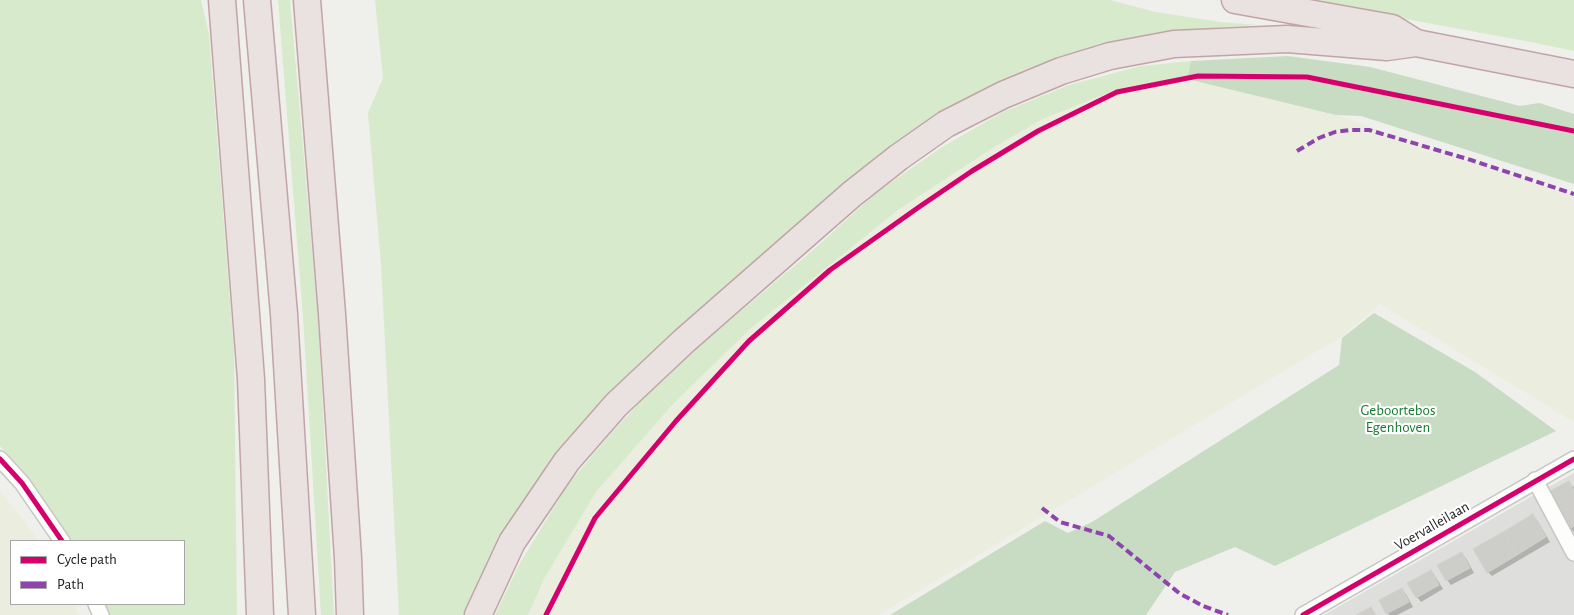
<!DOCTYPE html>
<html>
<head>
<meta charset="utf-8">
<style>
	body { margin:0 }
	#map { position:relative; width:1574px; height:615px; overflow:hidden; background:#efefeb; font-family:"Alegreya Sans",sans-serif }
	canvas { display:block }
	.legend { position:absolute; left:10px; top:540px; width:175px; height:65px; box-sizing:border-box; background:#fff; border:1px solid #a6a6a6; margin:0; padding:6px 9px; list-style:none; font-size:15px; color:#212121 }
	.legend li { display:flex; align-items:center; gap:10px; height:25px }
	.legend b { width:25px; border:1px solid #a6a6a6 }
</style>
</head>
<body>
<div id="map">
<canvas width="1574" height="615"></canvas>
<ul class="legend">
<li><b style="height:6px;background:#d6006c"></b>Cycle path</li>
<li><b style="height:6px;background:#8e44ad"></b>Path</li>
</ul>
</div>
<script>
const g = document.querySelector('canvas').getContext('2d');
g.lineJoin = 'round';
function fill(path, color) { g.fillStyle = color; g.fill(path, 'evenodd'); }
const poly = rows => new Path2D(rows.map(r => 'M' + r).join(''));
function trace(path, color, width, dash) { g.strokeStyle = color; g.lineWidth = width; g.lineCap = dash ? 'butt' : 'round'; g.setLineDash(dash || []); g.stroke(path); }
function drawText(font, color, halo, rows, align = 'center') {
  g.font = font + ' "Alegreya Sans",sans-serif'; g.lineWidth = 4.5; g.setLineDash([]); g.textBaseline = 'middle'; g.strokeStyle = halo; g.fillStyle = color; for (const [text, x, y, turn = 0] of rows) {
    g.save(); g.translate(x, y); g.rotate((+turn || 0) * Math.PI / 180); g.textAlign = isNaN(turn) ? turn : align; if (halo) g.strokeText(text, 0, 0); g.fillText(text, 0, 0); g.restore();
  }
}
const built = poly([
	[1574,473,1574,615,1324,615,1534,495]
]);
const farmland = poly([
	[1187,79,1336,115,1574,196,1574,422,1380,304,1334,343,1327,345,879,615,528,615,544,579,596,492,674,403,749,330,898,210,996,146,1045,118,1103,95],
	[0,491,39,541,11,541,11,604,74,604,79,615,0,615]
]);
const grass = poly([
	[0,0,201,0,209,34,234,351,237,615,109,615,104,604,184,604,184,541,71,541,25,473,0,446],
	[278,0,290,0,318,316,334,615,321,615,303,317],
	[375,0,1110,0,1156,12,1220,22,1258,25,1197,29,1133,38,1079,52,1020,72,959,102,901,139,826,200,583,425,531,489,487,568,468,615,399,615,381,264,368,113,383,78],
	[1303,0,1574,0,1574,51,1536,43],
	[1191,61,1187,79,1103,95,1045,118,996,146,898,210,749,330,674,403,596,492,544,579,528,615,495,615,520,563,567,486,611,433,669,372,812,251,877,192,942,147,1003,112,1069,85,1141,66]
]);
const forest = poly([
	[1288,56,1370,67,1520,106,1539,103,1574,114,1574,184,1361,116,1336,115,1187,79,1191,61],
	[1374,313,1475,372,1556,431,1275,566,1235,547,1175,572,1146,615,890,615,1045,521,1068,533,1092,522,1339,365,1342,338]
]);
const shadow = poly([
	[1569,483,1574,487,1574,532,1570,528],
	[1532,516,1537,520,1550,542,1492,576,1488,572],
	[1461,554,1466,558,1474,573,1451,585,1447,580],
	[1431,571,1435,576,1443,589,1421,602,1417,597],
	[1402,589,1406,594,1413,607,1397,615,1389,615,1381,600]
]);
const building = poly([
	[1569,481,1574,490,1574,526,1569,529,1550,491,1569,481],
	[1533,514,1546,537,1517,555,1503,532,1533,514],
	[1503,532,1517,555,1487,573,1473,549,1503,532],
	[1462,552,1470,568,1446,581,1437,565,1462,552],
	[1431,570,1439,585,1416,598,1407,583,1431,570],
	[1402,588,1409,602,1386,614,1379,600,1402,588],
	[1371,607,1376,615,1356,615,1371,607]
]);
const street = poly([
	[0,459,22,483,62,541],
	[1535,480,1574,553],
	[96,604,101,615],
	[1303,615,1574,459]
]);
const highway = poly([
	[222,0,251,379,260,615],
	[257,0,284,314,302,615],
	[307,0,332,314,348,558,350,615],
	[1235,0,1392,28,1416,43,1574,74],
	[478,615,512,542,567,461,616,405,684,341,852,194,899,157,946,124,1003,95,1061,71,1110,56,1174,44,1287,39,1387,47,1416,43]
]);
const quiet = poly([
	[1297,151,1319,138,1335,132,1350,130,1369,130,1471,160,1574,194],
	[1042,508,1060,522,1109,536,1179,593,1203,606,1228,615]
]);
const cycleway = poly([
	[0,459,22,483,62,541],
	[546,615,595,518,676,421,749,341,830,270,919,207,972,171,1038,131,1117,92,1198,76,1307,77,1574,131],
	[1303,615,1574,459]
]);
const parkNames = [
	["Geboortebos",1398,410],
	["Egenhoven",1398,427]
];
const streetNames = [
	["Voervalleilaan",1432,526,-30]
];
fill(built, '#dededc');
fill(farmland, '#ebeedf');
fill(grass, '#d7ebcc');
fill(forest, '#c7dcc2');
fill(shadow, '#0003');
fill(building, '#cdcdca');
trace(building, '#d2d1cc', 1);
trace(street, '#c6c6c4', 18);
trace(highway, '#c2a4a7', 29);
trace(street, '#fdfdfc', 15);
trace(highway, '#eae1e1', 26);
trace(quiet, '#8e44ad', 4, [8, 4]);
trace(cycleway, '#d6006c', 5);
drawText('15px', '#147b2f', '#fff', parkNames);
drawText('15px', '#212121', '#fff', streetNames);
</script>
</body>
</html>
